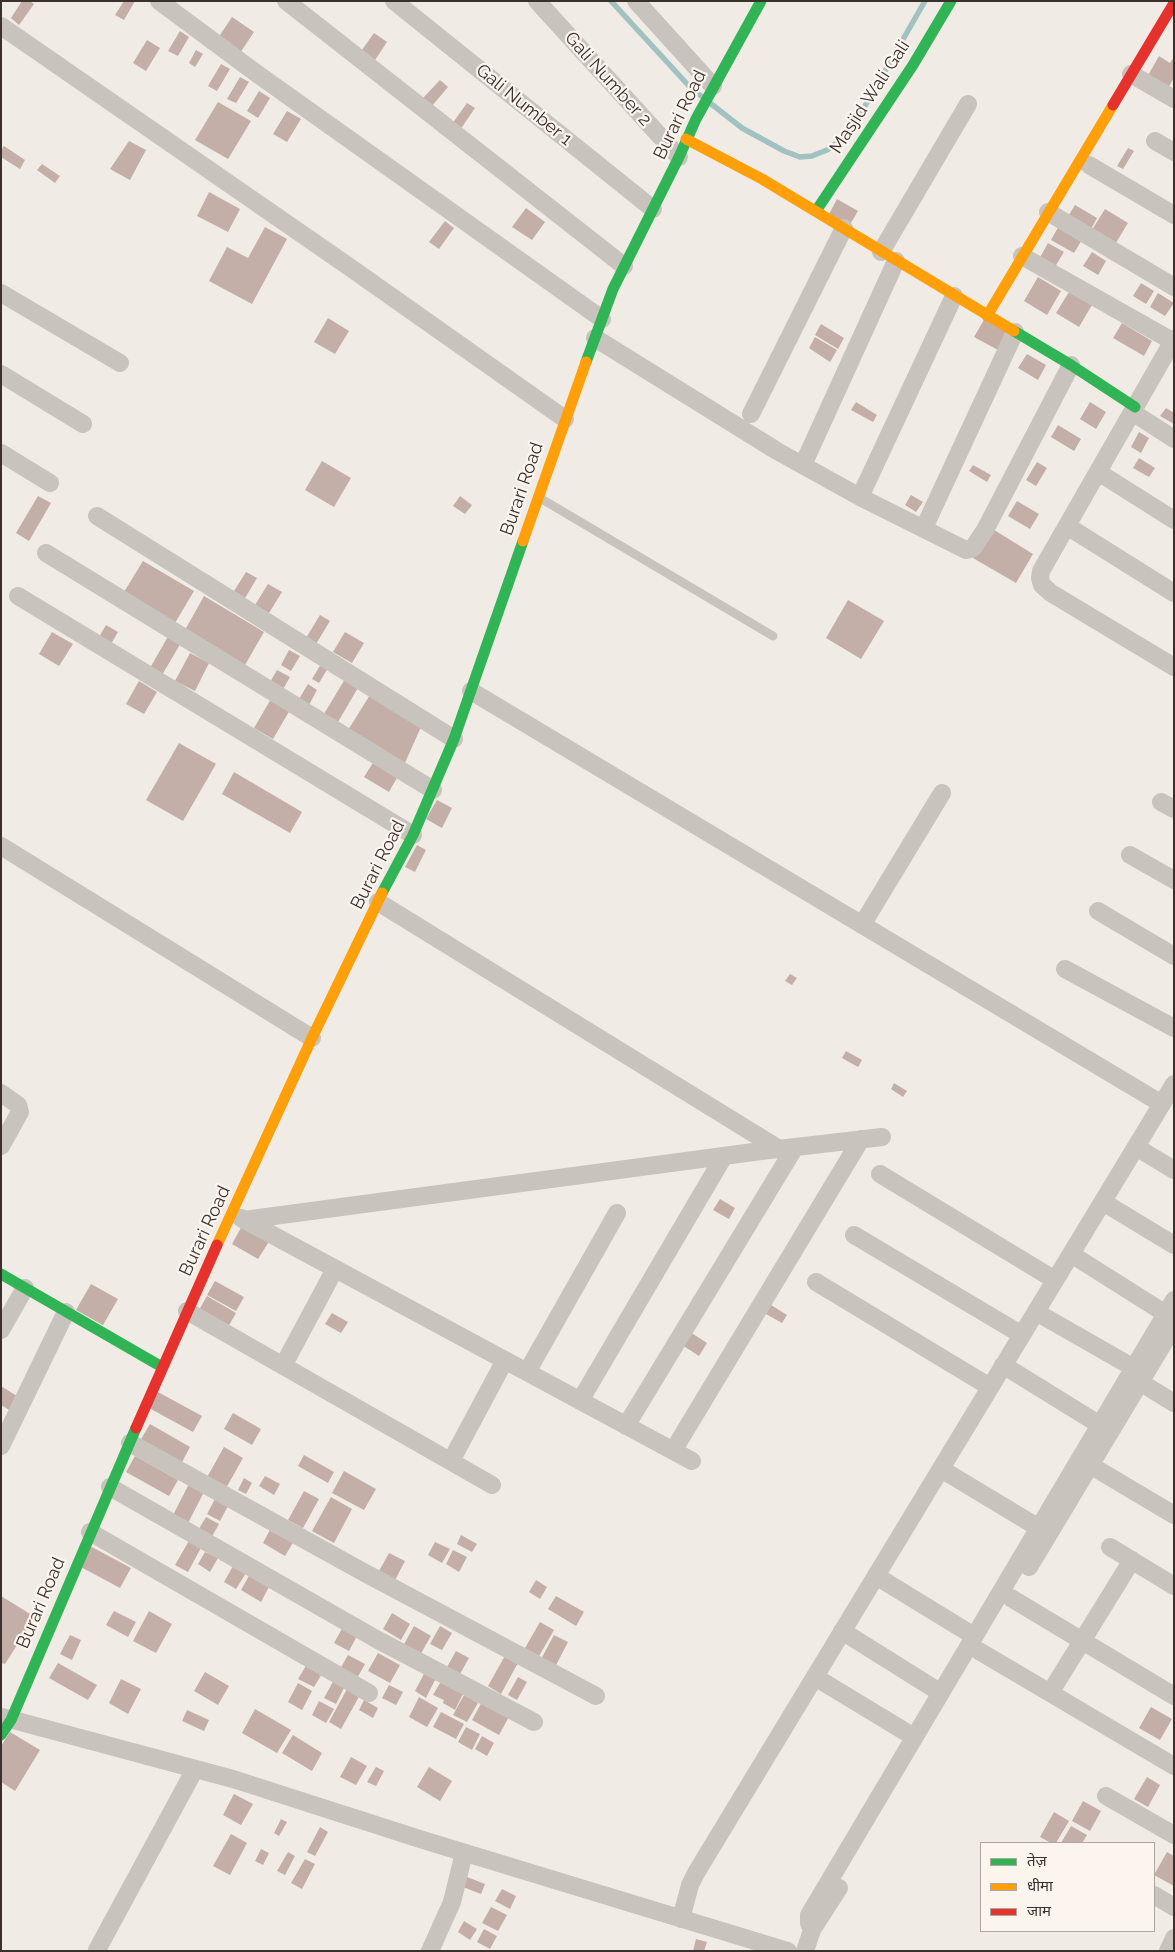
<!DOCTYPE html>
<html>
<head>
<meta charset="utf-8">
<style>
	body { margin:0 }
	#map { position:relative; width:1175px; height:1952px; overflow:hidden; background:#f0ebe5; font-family:Raleway,"Noto Sans Devanagari",sans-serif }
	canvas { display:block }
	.frame { position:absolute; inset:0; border:2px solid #3b302b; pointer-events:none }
	.legend { position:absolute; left:980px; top:1842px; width:175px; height:90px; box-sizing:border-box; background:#fbf5ee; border:1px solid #aea6a0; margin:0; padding:6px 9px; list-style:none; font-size:15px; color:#3b302b }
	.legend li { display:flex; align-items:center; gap:10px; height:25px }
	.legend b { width:25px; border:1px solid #aea6a0 }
</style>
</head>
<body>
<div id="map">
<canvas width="1175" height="1952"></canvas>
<div class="frame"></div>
<ul class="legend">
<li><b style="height:6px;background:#30b455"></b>तेज़</li>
<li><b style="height:6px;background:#ff9f0a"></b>धीमा</li>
<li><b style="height:6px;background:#e5322d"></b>जाम</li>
</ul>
</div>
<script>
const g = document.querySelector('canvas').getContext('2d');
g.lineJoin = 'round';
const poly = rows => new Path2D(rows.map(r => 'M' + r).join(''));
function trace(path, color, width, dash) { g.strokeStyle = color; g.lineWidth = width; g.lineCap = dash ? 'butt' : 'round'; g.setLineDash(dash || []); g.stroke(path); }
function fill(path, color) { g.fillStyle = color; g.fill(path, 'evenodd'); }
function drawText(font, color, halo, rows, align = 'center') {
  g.font = font + ' Raleway,sans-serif'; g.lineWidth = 4.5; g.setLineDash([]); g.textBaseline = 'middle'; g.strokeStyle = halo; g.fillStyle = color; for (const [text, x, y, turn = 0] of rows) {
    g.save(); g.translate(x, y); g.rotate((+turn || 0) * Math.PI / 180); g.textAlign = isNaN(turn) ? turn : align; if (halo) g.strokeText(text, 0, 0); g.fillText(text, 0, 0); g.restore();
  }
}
const stream = poly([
	[611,1,689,86,701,96],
	[710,103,742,128,784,151,800,157,812,156,827,150,842,139,854,125,925,1]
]);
const building = poly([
	[22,1,30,1,34,4,19,25,11,18],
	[124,1,135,1,124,20,115,15],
	[232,17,254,32,240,53,218,38],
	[180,31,189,37,178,56,168,51],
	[374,33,387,42,373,63,359,54],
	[147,40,160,48,146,71,133,63],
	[196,50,203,54,195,67,189,63],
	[1159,56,1170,63,1174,57,1174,78,1166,91,1146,79],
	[221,64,230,69,217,91,208,86],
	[240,77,249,82,236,103,227,99],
	[440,80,448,87,432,106,423,98],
	[259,91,270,98,258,118,247,111],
	[218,102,251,121,228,159,195,140],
	[467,103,475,108,460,130,452,124],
	[287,111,301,119,287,142,273,134],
	[129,141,146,150,130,180,110,169],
	[4,146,25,160,20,169,1,157,1,150],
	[1128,148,1134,151,1123,169,1117,166],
	[42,164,60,176,55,183,37,170],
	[209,192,240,209,228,232,197,216],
	[837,199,858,211,849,226,829,214],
	[1075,205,1097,218,1090,231,1067,218],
	[526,208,545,222,532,240,512,227],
	[1105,209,1128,223,1114,246,1090,233],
	[445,221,454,228,439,249,429,242],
	[1060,224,1083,238,1074,253,1051,240],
	[265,227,287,239,252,304,209,281,227,247,248,258],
	[1048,243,1064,252,1053,270,1038,261],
	[1092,252,1106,261,1098,275,1083,266],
	[1038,277,1061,291,1047,315,1024,301],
	[1141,283,1154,291,1146,304,1133,296],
	[1069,292,1092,305,1079,327,1056,313],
	[1158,293,1174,303,1165,316,1150,307],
	[328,318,349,331,335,354,314,342],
	[985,318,1008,332,998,350,974,337],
	[1122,323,1152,341,1144,356,1113,338],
	[821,324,844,338,838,349,815,335],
	[815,337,837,350,830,362,809,348],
	[1027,354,1046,365,1038,380,1018,368],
	[856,402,877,415,873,422,851,410],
	[1090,402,1106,412,1096,429,1080,419],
	[1166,408,1174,413,1174,424,1160,416],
	[1058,425,1081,439,1074,451,1051,437],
	[1139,432,1149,438,1141,453,1131,447],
	[1139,458,1155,468,1149,477,1133,468],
	[322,461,351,478,334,507,305,490],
	[1037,462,1047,468,1036,486,1026,480],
	[973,465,991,475,987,482,969,471],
	[911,495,923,502,916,512,905,505],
	[38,496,51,503,29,541,16,533],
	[460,496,472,505,465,514,453,506],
	[1017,501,1039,514,1030,529,1008,516],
	[991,528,1033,554,1016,583,973,558],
	[143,561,194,591,175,623,124,592],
	[246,572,257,578,245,598,234,591],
	[268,584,282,592,269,613,255,605],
	[204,596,264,632,245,665,185,630],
	[848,600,884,621,861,659,826,638],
	[320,615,330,621,316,644,306,638],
	[106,625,118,632,111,644,99,637],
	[52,632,73,644,59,666,39,654],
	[345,632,364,643,352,663,333,652],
	[170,633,182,641,162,675,150,668],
	[289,650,300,656,291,671,281,665],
	[190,653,209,663,195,691,175,681],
	[321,664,328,668,319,683,312,679],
	[277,670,290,677,282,691,269,684],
	[345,679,359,686,338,722,324,714],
	[139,681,157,692,144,714,126,704],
	[308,684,317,690,309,705,299,699],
	[370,695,421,727,404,765,348,730],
	[271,699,290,710,273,739,254,728],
	[179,743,216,764,183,821,146,800],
	[374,761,398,776,389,792,364,777],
	[234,772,302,812,290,833,222,794],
	[437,800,452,808,442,828,426,819],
	[417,845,426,850,415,872,405,867],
	[790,974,797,978,792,985,785,981],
	[846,1051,862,1060,858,1067,842,1058],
	[894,1083,907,1091,903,1097,891,1089],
	[720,1199,735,1208,729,1219,713,1210],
	[243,1224,270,1240,258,1259,232,1244],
	[215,1281,244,1297,236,1311,207,1295],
	[91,1284,118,1299,103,1325,76,1310],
	[207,1296,236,1313,228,1327,199,1310],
	[771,1305,787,1315,782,1323,766,1314],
	[332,1313,348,1322,341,1333,325,1324],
	[687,1330,707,1343,699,1356,679,1343],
	[1,1386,20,1398,11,1411,1,1405],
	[158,1392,202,1416,193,1432,149,1408],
	[233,1413,261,1429,252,1445,224,1429],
	[150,1424,190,1447,181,1464,140,1441],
	[224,1447,243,1458,225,1490,206,1479],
	[304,1455,334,1472,328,1483,298,1466],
	[135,1456,178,1480,169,1496,126,1472],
	[344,1471,376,1489,364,1510,332,1493],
	[265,1476,280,1484,274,1495,259,1486],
	[244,1478,252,1483,246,1494,238,1490],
	[190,1482,205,1490,186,1527,171,1519],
	[304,1491,319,1499,303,1528,288,1520],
	[331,1497,352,1509,334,1543,312,1531],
	[215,1499,228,1506,220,1521,207,1514],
	[206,1517,219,1524,210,1540,197,1532],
	[271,1528,294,1541,285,1556,263,1543],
	[461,1535,477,1544,472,1552,457,1544],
	[190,1539,202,1546,188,1572,175,1565],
	[435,1542,450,1549,442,1563,428,1555],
	[90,1546,131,1568,120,1588,79,1566],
	[453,1550,467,1557,459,1572,446,1564],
	[205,1552,218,1558,210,1572,198,1564],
	[389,1553,405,1561,395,1580,379,1571],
	[233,1566,246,1573,236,1589,224,1582],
	[250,1574,270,1585,261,1602,241,1590],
	[536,1580,547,1587,540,1599,529,1592],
	[1,1596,35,1617,5,1664,1,1663],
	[556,1596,584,1612,576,1626,548,1609],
	[114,1611,136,1622,128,1637,106,1625],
	[149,1611,172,1624,156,1653,133,1641],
	[392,1613,410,1624,401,1640,383,1629],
	[540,1622,554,1630,539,1656,525,1648],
	[414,1626,431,1636,420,1655,403,1646],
	[440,1626,452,1633,442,1650,430,1644],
	[343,1627,358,1634,349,1651,334,1643],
	[70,1635,81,1640,72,1660,60,1654],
	[554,1635,568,1642,554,1669,540,1661],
	[456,1651,469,1658,460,1674,447,1667],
	[378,1653,400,1665,390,1683,368,1671],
	[506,1654,519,1661,501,1694,488,1686],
	[348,1655,365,1664,356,1680,339,1671],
	[58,1663,97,1685,88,1700,49,1678],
	[307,1664,323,1672,314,1687,298,1679],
	[205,1672,229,1686,218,1705,194,1691],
	[425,1672,436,1678,426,1698,415,1691],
	[518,1677,527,1682,517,1700,508,1695],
	[443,1678,465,1690,455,1710,443,1703,444,1700,433,1695],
	[121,1679,141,1689,128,1714,109,1703],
	[334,1680,345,1686,336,1704,324,1698],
	[298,1683,312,1691,302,1710,288,1702],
	[389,1685,403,1692,396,1705,382,1698],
	[347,1689,360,1695,341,1729,329,1722],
	[464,1695,478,1703,467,1722,453,1715],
	[419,1697,438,1708,427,1727,409,1717],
	[364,1700,378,1708,373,1718,359,1710],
	[483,1700,510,1715,499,1735,472,1720],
	[319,1701,334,1709,326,1723,312,1715],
	[1151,1707,1172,1719,1160,1740,1139,1728],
	[255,1709,291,1730,277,1753,242,1733],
	[187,1710,209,1720,204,1731,182,1721],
	[441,1712,464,1724,456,1739,433,1727],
	[466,1727,480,1734,472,1750,458,1742],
	[10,1732,40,1750,15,1791,1,1782,1,1746],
	[293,1735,322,1753,312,1771,282,1753],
	[482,1736,494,1743,487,1756,475,1749],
	[351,1757,367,1766,356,1785,340,1777],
	[376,1767,384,1771,376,1786,367,1782],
	[429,1767,452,1781,440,1801,417,1787],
	[1147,1777,1160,1785,1148,1807,1134,1799],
	[234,1794,253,1804,241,1825,223,1815],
	[1083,1801,1101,1811,1090,1831,1072,1821],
	[1054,1812,1069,1821,1056,1843,1051,1843,1040,1837],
	[281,1819,287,1822,279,1836,274,1833],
	[1071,1826,1087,1835,1082,1843,1061,1843],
	[320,1827,328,1832,315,1856,307,1852],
	[231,1834,247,1843,230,1875,213,1866],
	[261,1849,269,1853,263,1865,255,1861],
	[288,1852,295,1856,285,1875,277,1871],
	[1167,1852,1174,1856,1174,1886,1154,1875],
	[305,1859,315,1864,302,1889,291,1883],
	[467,1877,485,1884,481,1894,463,1887],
	[502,1889,516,1896,510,1909,495,1901],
	[491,1907,507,1915,498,1931,482,1923],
	[464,1921,477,1929,470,1940,458,1932],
	[484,1929,497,1936,490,1949,477,1942],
	[696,1939,707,1942,704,1951,693,1951]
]);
const lane = poly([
	[540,498,773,636]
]);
const street = poly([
	[159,1,256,73,602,319],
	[286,1,624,266],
	[394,1,653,209],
	[537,1,679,157],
	[636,1,713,86],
	[1,26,348,266,565,419],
	[1131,74,1174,99],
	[1155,141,1174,152],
	[1089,165,1174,215],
	[1048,212,1174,287],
	[881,252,968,104],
	[1022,256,1172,341],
	[1,293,120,363],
	[595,338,777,451,860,497,966,550,973,548,985,530,1071,365],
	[1174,339,1041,571,1040,578,1042,585,1051,593,1174,667],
	[1,374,83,424],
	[1132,412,1174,439],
	[751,414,844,228],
	[1,453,50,483],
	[803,465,896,261],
	[1098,472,1174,520],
	[860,497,954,296],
	[97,516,454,739],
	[1067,526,1174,593],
	[924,528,1015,332],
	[46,553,433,790],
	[18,596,413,835],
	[471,691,1162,1104],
	[1161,802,1174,809],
	[1,846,312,1038],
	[1130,855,1174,880],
	[378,902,779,1149],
	[1098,911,1174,956],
	[862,925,942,793],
	[1065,969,1174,1028],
	[1,1093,18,1105,20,1112,1,1146],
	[1136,1147,1174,1170],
	[880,1174,1055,1280],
	[1103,1202,1174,1245],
	[241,1218,692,1461],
	[244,1220,761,1151,882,1137],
	[854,1235,1022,1335],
	[1071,1254,1166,1314],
	[816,1282,990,1387],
	[187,1311,492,1485],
	[1036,1312,1134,1368],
	[1,1330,25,1288],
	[1003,1365,1100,1425],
	[283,1366,335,1269],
	[527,1372,617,1213],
	[1140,1382,1174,1403],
	[580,1401,724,1156],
	[626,1426,795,1147],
	[130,1443,365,1573,596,1696],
	[1,1446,66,1312],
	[673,1451,861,1139],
	[451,1461,505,1360],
	[1090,1465,1174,1515],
	[941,1469,1039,1528],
	[110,1487,378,1640,534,1722],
	[90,1532,369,1693],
	[1110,1547,1174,1586],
	[1029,1567,1174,1326],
	[876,1576,974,1636],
	[1011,1598,1174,1696],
	[842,1631,941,1693],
	[979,1651,1174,1766],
	[815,1677,914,1737],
	[1050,1693,1132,1560],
	[2,1717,233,1779,423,1840,788,1951],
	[1106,1796,1174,1835],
	[1154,1895,1174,1907],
	[681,1919,690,1885,696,1873,1174,1084],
	[812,1930,839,1888],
	[97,1950,195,1769],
	[430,1951,452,1902,464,1853],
	[805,1951,812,1930,809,1923,809,1915,1174,1300],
	[1168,1951,1174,1938]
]);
const fast = poly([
	[816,211,913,65,951,1],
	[1014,331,1071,365,1135,407],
	[586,362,613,289,679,157,696,119,761,1],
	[382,893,413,835,454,739,523,541],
	[1,1274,162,1367],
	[1,1735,11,1720,136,1428]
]);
const slow = poly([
	[686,139,762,179,1014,331],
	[987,316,1113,105],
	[523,541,586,362],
	[217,1245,312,1038,382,893]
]);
const jam = poly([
	[1113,105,1174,3],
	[136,1428,217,1245]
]);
const streetNames = [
	["Gali Number 2",608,79,48],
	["Masjid Wali Gali",870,97,-57],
	["Gali Number 1",524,105,39],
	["Burari Road",680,115,-64],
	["Burari Road",522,489,-71],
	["Burari Road",378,865,-63],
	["Burari Road",205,1231,-65],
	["Burari Road",41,1603,-67]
];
trace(stream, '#a1c2c1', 5.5);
fill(building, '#c3afa7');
trace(lane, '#c9c3be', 9);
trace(street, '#c9c3be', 18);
trace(fast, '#30b455', 11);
trace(slow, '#ff9f0a', 11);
trace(jam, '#e5322d', 11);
drawText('18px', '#3b302b', '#fbf5ee', streetNames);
</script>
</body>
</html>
